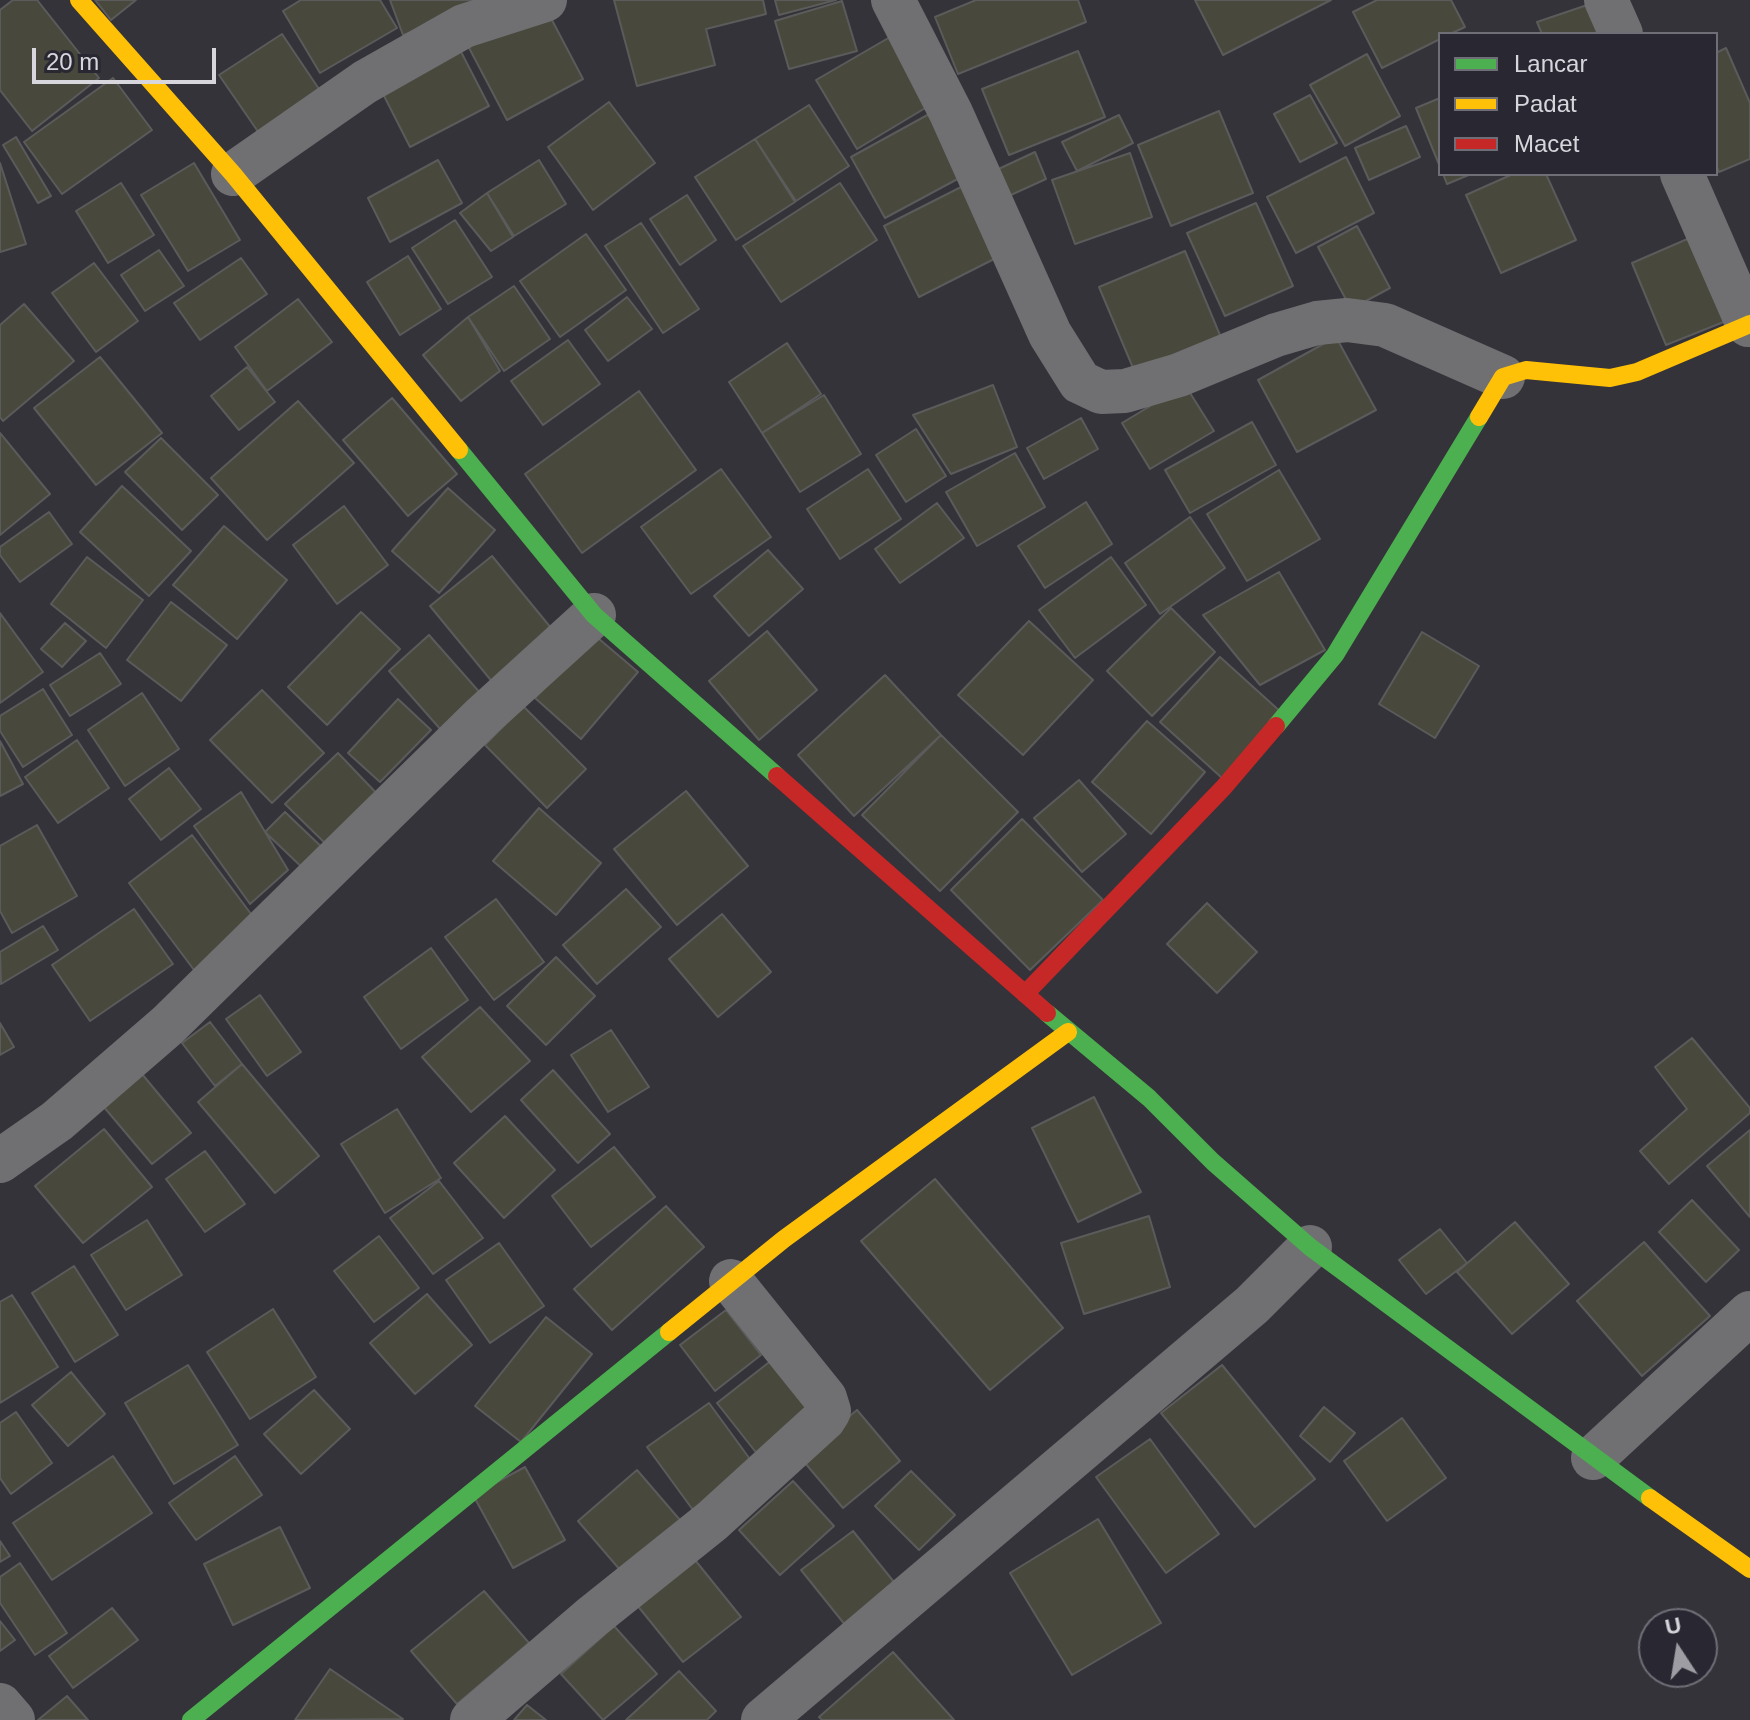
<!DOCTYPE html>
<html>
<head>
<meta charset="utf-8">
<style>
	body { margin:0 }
	#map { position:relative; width:1750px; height:1720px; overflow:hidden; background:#343339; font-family:Helvetica,sans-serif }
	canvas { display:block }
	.legend { position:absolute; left:1438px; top:32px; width:280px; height:144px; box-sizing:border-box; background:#292731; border:2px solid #6f6d76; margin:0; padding:10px 14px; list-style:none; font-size:24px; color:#d8d6dd }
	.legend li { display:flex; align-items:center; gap:16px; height:40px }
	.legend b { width:40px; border:2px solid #6f6d76 }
	.north { position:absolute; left:1638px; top:1608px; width:80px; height:80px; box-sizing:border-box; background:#292731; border:2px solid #6f6d76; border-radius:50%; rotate:348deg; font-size:22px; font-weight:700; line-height:32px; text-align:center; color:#d8d6dd }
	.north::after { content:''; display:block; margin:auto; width:28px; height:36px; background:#9f9da4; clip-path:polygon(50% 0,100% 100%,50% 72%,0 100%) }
	.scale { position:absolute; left:32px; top:48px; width:184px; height:36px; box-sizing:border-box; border:4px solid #d8d6dd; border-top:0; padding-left:10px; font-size:24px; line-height:28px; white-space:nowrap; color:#d8d6dd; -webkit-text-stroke:6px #292731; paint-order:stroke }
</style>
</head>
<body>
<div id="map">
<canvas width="1750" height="1720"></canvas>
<ul class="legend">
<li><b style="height:10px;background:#4caf50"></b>Lancar</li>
<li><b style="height:10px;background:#ffc107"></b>Padat</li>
<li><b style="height:10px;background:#c62828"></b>Macet</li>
</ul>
<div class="north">U</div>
<div class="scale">20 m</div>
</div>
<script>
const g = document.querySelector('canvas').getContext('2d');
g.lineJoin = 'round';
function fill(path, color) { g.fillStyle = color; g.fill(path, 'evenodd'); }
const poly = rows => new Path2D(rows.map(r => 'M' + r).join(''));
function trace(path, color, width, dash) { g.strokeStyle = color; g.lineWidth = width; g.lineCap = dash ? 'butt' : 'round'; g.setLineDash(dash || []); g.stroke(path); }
const building = poly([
	[13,0,37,0,99,78,32,131,0,90,0,10,13,0],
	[95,0,136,0,111,20,95,0],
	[301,0,380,0,397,28,320,73,283,11,301,0],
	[390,0,493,0,494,3,403,35,390,0],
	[614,0,763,0,766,14,706,29,715,65,637,86,614,0],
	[775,0,836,0,779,15,775,0],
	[976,0,1078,0,1086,22,958,74,935,17,976,0],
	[1195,0,1331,0,1223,55,1195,0],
	[1377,0,1451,0,1465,27,1450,34,1440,34,1440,39,1382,68,1353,12,1377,0],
	[842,1,857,51,789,69,775,21,842,1],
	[1599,1,1609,34,1542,34,1537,22,1599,1],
	[543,3,583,79,507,120,467,44,543,3],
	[897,33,937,101,857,149,816,80,897,33],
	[282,34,323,95,261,136,219,75,282,34],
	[457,44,489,106,410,147,378,84,457,44],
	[1726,48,1750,103,1750,159,1719,172,1716,165,1716,53,1726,48],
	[1078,51,1105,117,1009,155,982,89,1078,51],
	[1367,54,1400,116,1345,146,1310,85,1367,54],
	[113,78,152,130,62,194,24,142,113,78],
	[1310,95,1337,143,1300,162,1274,114,1310,95],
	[1440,98,1440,167,1416,108,1440,98],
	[609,102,655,163,593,210,548,147,609,102],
	[809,105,849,166,796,201,755,139,809,105],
	[1219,111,1253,193,1171,226,1138,145,1219,111],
	[931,113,965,175,885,218,851,157,931,113],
	[1119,115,1133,143,1077,171,1062,142,1119,115],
	[1406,126,1420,157,1369,180,1355,148,1406,126],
	[16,137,51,196,38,203,3,145,16,137],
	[755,139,795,202,736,240,695,177,755,139],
	[1035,152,1046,179,1002,199,990,173,1035,152],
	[1130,153,1152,217,1075,244,1052,180,1130,153],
	[1346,157,1374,213,1296,253,1267,197,1346,157],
	[438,160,462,203,390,242,368,198,438,160],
	[539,160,566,204,514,236,487,193,539,160],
	[0,163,26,244,0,252,0,163],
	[194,163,240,240,188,271,141,195,194,163],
	[1443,174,1471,174,1447,184,1443,174],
	[1513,174,1546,174,1576,240,1501,273,1466,195,1513,174],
	[121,183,154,235,108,263,76,211,121,183],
	[840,183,877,240,781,302,743,246,840,183],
	[969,183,1004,254,919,297,884,226,969,183],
	[487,193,513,237,491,251,460,213,487,193],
	[687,195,716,240,680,265,650,219,687,195],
	[1256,203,1293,286,1225,316,1187,233,1256,203],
	[455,220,492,277,448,304,412,248,455,220],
	[641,223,699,309,663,333,605,246,641,223],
	[1357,226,1390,288,1351,309,1318,247,1357,226],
	[586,234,626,290,560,337,520,281,586,234],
	[1692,237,1726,321,1666,345,1632,263,1692,237],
	[159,250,184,286,145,311,121,275,159,250],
	[1185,251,1222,340,1136,375,1099,287,1185,251],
	[408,256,441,309,400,335,367,282,408,256],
	[241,258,267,294,200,340,174,303,241,258],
	[94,263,138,321,96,352,52,293,94,263],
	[514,286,550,339,504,371,468,317,514,286],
	[627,297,652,329,608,361,585,330,627,297],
	[298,299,332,342,267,391,235,347,298,299],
	[24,304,74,361,3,421,0,417,0,325,24,304],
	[468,317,500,371,461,401,423,355,468,317],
	[1336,337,1376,410,1297,452,1258,380,1336,337],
	[568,340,600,384,543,425,511,381,568,340],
	[787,343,821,394,762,433,729,382,787,343],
	[100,357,162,433,96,485,34,408,100,357],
	[247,367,275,402,239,430,211,396,247,367],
	[993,385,1017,447,951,474,913,415,993,385],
	[1185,385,1214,431,1150,469,1122,423,1185,385],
	[639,391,696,470,582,553,525,474,639,391],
	[824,395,861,454,800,492,762,433,824,395],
	[392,398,457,474,408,516,343,440,392,398],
	[298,401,354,463,267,540,211,478,298,401],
	[1081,418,1098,449,1044,479,1027,448,1081,418],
	[1252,422,1276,465,1190,513,1165,470,1252,422],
	[916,429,946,476,906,502,876,455,916,429],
	[0,433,50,494,0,535,0,433],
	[161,438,218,495,182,530,125,472,161,438],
	[1015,453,1045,507,977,546,946,492,1015,453],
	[721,469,771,537,691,594,641,527,721,469],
	[868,469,901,519,840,559,807,509,868,469],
	[1279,470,1320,539,1247,581,1207,514,1279,470],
	[122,486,191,551,149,596,80,532,122,486],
	[448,488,495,530,439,593,392,551,448,488],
	[1086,502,1112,544,1045,588,1018,546,1086,502],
	[937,503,964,538,900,583,875,549,937,503],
	[344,506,388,565,337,604,293,545,344,506],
	[49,512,72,544,20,582,0,555,0,547,49,512],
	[1190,517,1225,568,1160,614,1125,563,1190,517],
	[224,526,287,580,237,639,173,585,224,526],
	[768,550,803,589,749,636,714,596,768,550],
	[492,556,556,634,494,684,430,606,492,556],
	[87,557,143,600,106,648,51,604,87,557],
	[1111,557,1146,605,1075,658,1039,610,1111,557],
	[1279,572,1325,650,1260,685,1203,615,1279,572],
	[171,602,227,645,181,701,127,660,171,602],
	[1171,608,1215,652,1152,716,1107,671,1171,608],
	[361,612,400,649,327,725,288,687,361,612],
	[0,613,43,672,0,703,0,613],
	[1029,621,1093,680,1023,755,958,695,1029,621],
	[65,623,86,641,62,667,41,649,65,623],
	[767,631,817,690,759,740,709,681,767,631],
	[1422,632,1479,666,1435,738,1379,704,1422,632],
	[592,633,638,672,581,739,535,698,592,633],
	[429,635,482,695,442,731,389,671,429,635],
	[100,653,121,684,70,716,50,685,100,653],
	[1220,657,1282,713,1222,778,1160,722,1220,657],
	[885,675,941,735,854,816,798,755,885,675],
	[43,689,72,735,23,767,0,731,0,716,43,689],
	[262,690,324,753,272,803,210,740,262,690],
	[142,693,179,749,125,786,88,730,142,693],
	[398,699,431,730,380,782,348,753,398,699],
	[523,706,586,769,547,808,485,745,523,706],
	[1147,721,1205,772,1151,834,1092,782,1147,721],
	[941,735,1018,812,940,891,862,815,941,735],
	[77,740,109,788,58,823,25,777,77,740],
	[0,741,23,784,0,796,0,741],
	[338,753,383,800,332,850,285,804,338,753],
	[169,768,201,809,161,840,129,799,169,768],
	[1079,780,1126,834,1082,872,1034,818,1079,780],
	[686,791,748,866,677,925,614,849,686,791],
	[241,792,288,870,250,904,194,826,241,792],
	[539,808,601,863,556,915,493,861,539,808],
	[285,812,328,853,309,874,265,832,285,812],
	[1022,819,1103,900,1030,970,951,890,1022,819],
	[37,825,77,896,12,933,0,911,0,846,37,825],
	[192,835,260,926,197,974,129,883,192,835],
	[626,889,661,927,597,984,563,945,626,889],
	[496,899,544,962,494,1000,445,937,496,899],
	[1207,903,1257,952,1217,993,1167,944,1207,903],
	[134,909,173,964,90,1021,52,965,134,909],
	[722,914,771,972,718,1017,669,959,722,914],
	[43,926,58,950,1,984,0,952,43,926],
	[431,948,468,1000,401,1049,364,997,431,948],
	[556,957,595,996,546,1045,507,1006,556,957],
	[260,995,301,1052,267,1076,226,1019,260,995],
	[480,1007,530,1061,471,1112,422,1057,480,1007],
	[210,1022,242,1064,215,1086,182,1043,210,1022],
	[0,1023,14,1047,0,1055,0,1023],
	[611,1030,649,1087,608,1112,571,1055,611,1030],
	[1692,1038,1750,1108,1750,1113,1669,1184,1640,1151,1687,1109,1655,1067,1692,1038],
	[242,1064,319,1156,275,1193,198,1102,242,1064],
	[553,1070,610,1134,578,1163,521,1100,553,1070],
	[142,1074,191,1133,152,1164,103,1106,142,1074],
	[1094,1097,1141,1192,1078,1222,1032,1128,1094,1097],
	[397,1109,441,1178,385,1213,341,1144,397,1109],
	[505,1116,555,1170,504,1218,454,1163,505,1116],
	[104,1129,152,1187,83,1243,35,1186,104,1129],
	[1750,1130,1750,1217,1707,1166,1750,1130],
	[614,1147,655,1197,591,1247,552,1196,614,1147],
	[205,1151,245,1204,205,1232,166,1179,205,1151],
	[935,1179,1063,1328,990,1390,861,1241,935,1179],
	[439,1181,483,1238,433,1274,390,1218,439,1181],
	[1692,1200,1739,1250,1706,1282,1659,1232,1692,1200],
	[666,1206,704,1247,612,1330,574,1289,666,1206],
	[1149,1216,1170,1287,1084,1314,1061,1243,1149,1216],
	[147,1220,182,1275,126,1310,91,1255,147,1220],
	[1515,1222,1569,1284,1512,1334,1457,1272,1515,1222],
	[1440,1229,1467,1263,1426,1294,1399,1260,1440,1229],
	[379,1236,419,1288,374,1322,334,1271,379,1236],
	[1644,1242,1710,1316,1642,1376,1577,1301,1644,1242],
	[499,1243,544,1306,490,1343,446,1280,499,1243],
	[74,1266,118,1335,75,1362,32,1293,74,1266],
	[427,1294,472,1345,415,1394,370,1343,427,1294],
	[12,1295,58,1367,0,1403,0,1302,12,1295],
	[273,1309,316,1377,250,1419,207,1352,273,1309],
	[726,1310,761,1355,715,1391,680,1345,726,1310],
	[546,1317,592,1354,521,1442,475,1406,546,1317],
	[777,1356,818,1408,758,1455,717,1403,777,1356],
	[188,1365,238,1445,174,1484,125,1403,188,1365],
	[1222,1365,1315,1479,1255,1527,1161,1413,1222,1365],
	[71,1372,105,1414,68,1446,32,1405,71,1372],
	[314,1390,350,1429,301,1474,264,1434,314,1390],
	[709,1403,755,1466,693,1510,647,1447,709,1403],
	[1324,1407,1355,1433,1330,1462,1300,1436,1324,1407],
	[857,1410,900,1461,843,1508,800,1457,857,1410],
	[16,1412,52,1463,11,1494,0,1478,0,1423,16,1412],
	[1402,1418,1446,1478,1387,1521,1344,1461,1402,1418],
	[1150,1439,1219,1534,1166,1573,1096,1477,1150,1439],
	[113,1456,152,1513,52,1580,13,1523,113,1456],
	[235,1456,262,1495,196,1540,169,1503,235,1456],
	[525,1467,565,1540,513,1568,473,1495,525,1467],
	[637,1470,686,1527,627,1578,578,1521,637,1470],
	[911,1471,955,1515,919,1550,875,1506,911,1471],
	[793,1481,834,1526,780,1575,739,1530,793,1481],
	[1098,1519,1161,1623,1072,1675,1010,1573,1098,1519],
	[280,1527,310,1588,233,1625,204,1564,280,1527],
	[853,1531,898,1587,846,1626,801,1570,853,1531],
	[0,1541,10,1556,0,1562,0,1541],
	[695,1560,741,1617,683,1662,637,1605,695,1560],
	[20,1563,67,1633,35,1655,0,1603,0,1577,20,1563],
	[484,1591,529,1643,457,1704,411,1651,484,1591],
	[112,1608,138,1640,73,1688,49,1656,112,1608],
	[0,1621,15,1640,0,1651,0,1621],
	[614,1626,657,1674,603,1720,561,1674,614,1626],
	[893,1652,954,1720,822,1720,819,1717,893,1652],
	[330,1669,403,1719,295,1720,330,1669],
	[679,1671,716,1711,707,1720,626,1720,679,1671],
	[67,1696,88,1720,38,1720,67,1696],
	[527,1705,546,1720,514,1720,527,1705]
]);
const street = poly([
	[893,0,951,113,1050,334,1080,382,1101,392,1125,391,1179,375,1276,335,1317,323,1347,320,1385,325,1503,377],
	[1606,0,1621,34],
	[233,174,365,82,464,26,545,0],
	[1682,174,1748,325],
	[0,1161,57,1121,168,1025,483,716,594,615],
	[1593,1458,1750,1313],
	[0,1705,13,1720],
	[472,1720,592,1617,712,1521,824,1419,829,1411,825,1398,731,1281],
	[763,1720,1252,1305,1310,1247]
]);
const fast = poly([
	[459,450,594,615,777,776],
	[1276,726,1335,655,1479,417],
	[1047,1013,1149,1098,1213,1162,1310,1247,1650,1498],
	[191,1720,669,1332]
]);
const slow = poly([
	[79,0,233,174,459,450],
	[1479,417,1503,377,1526,370,1610,378,1637,372,1750,324],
	[669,1332,784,1239,1068,1032],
	[1650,1498,1750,1569]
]);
const jam = poly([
	[777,776,1047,1013],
	[1025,994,1224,787,1276,726]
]);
fill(building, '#48483c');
trace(building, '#5b5b5b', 2);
trace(street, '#707073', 44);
trace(fast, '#4caf50', 18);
trace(slow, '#ffc107', 18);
trace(jam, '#c62828', 18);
</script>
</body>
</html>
